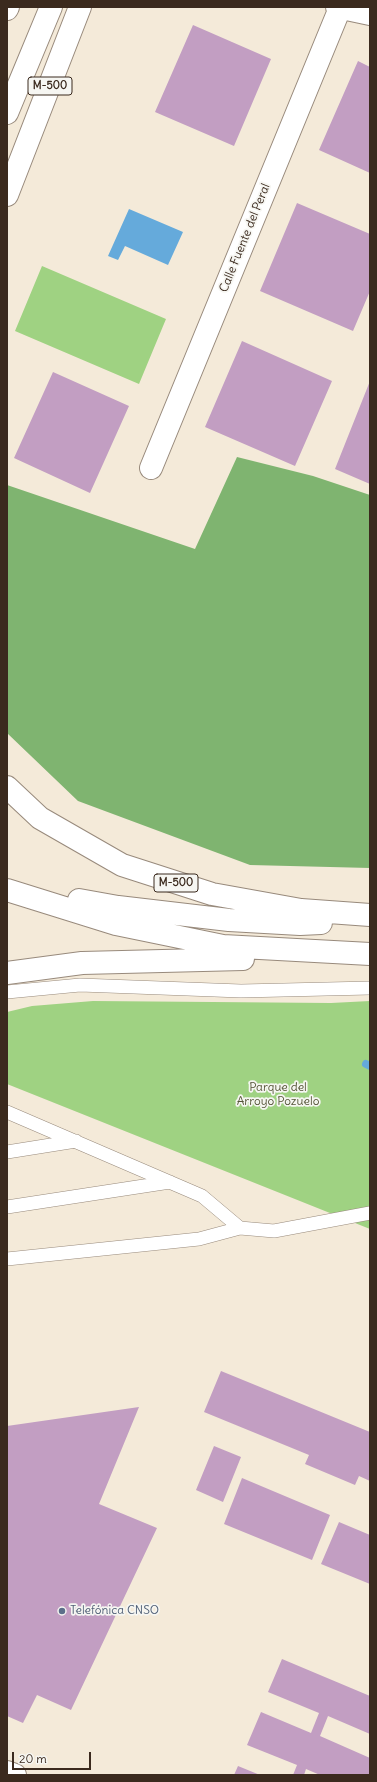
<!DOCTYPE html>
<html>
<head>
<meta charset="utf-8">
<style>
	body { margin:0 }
	#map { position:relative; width:377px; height:1782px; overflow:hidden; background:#f4ead9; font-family:Delius,sans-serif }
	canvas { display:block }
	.frame { position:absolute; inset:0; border:8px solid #3b2a1e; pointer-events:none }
	.scale { position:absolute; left:12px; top:1752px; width:79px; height:18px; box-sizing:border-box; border:2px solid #3b2a1e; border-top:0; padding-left:5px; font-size:12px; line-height:14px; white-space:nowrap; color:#3b2a1e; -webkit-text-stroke:3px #f6f6f2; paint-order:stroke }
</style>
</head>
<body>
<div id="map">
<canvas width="377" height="1782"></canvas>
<div class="frame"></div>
<div class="scale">20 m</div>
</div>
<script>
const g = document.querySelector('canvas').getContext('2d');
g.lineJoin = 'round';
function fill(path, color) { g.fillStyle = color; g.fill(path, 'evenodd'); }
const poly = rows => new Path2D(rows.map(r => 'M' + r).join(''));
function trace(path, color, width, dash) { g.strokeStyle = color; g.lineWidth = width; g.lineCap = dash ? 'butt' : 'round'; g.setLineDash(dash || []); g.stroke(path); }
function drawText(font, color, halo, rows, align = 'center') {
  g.font = font + ' Delius,sans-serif'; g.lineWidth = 3.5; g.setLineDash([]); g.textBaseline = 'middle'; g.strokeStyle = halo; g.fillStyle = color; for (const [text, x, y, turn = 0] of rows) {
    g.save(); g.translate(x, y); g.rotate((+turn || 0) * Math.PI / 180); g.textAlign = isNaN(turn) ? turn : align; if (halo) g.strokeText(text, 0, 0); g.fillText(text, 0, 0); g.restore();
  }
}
const green = poly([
	[42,266,166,319,139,384,15,331],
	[93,1001,331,1003,370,1001,370,1229,7,1084,7,1012,32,1006]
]);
const forest = poly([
	[237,457,313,476,370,495,370,868,250,865,78,801,7,733,7,485,195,549]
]);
const water = poly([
	[129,209,183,232,168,265,125,246,118,260,108,256]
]);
const stream = poly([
	[366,1064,370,1066]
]);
const building = poly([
	[193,25,271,59,234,146,155,112],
	[358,61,370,67,370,173,319,150],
	[297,203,370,234,370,291,353,331,260,291],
	[242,341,332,381,295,466,205,427],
	[53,372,129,406,90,493,14,458],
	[370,381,370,484,335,469],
	[221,1371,370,1432,370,1481,359,1476,355,1485,305,1464,309,1455,204,1412],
	[139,1407,99,1504,157,1528,71,1710,37,1695,23,1723,7,1716,7,1426],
	[214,1446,241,1457,223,1502,196,1490],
	[242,1478,330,1515,312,1560,224,1524],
	[339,1522,370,1535,370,1584,321,1564],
	[282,1659,370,1696,370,1734,328,1716,320,1736,370,1758,370,1775,320,1775,306,1769,304,1775,293,1775,297,1765,247,1745,261,1712,311,1733,319,1713,268,1692],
	[238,1766,260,1775,234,1775]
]);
const service = poly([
	[7,992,80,985,241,991,370,988],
	[7,1112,202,1196,240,1228,199,1239,7,1259],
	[7,1152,76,1141],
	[7,1207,170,1182],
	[240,1228,274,1231,370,1213]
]);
const minor = poly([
	[337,7,370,14],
	[151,468,340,8],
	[7,1772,15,1775]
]);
const trunk = poly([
	[7,9,8,7],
	[7,113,51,7],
	[7,195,80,7],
	[7,787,40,818,122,865,212,894,301,910,370,915],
	[7,890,116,924,223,946,370,954],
	[79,900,118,907,229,920,300,924,321,923],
	[7,973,82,963,243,959]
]);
const markers = [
	[62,1611,4,"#5c6f8a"]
];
const shields = [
	[50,86,44],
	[176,883,44]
];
const shieldNames = [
	["M-500",50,86],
	["M-500",176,883]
];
const streetNames = [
	["Calle Fuente del Peral",245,238,-68]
];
const parkNames = [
	["Parque del",278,1088],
	["Arroyo Pozuelo",278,1102]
];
const serviceNames = [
	["Telefónica CNSO",70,1611]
];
fill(green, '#9fd282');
fill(forest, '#7fb470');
fill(water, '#65aadb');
trace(stream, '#65aadb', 8);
fill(building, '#c29ec2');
trace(service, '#988a7c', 14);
trace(minor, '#988a7c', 24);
trace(trunk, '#988a7c', 24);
trace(service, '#fff', 13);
trace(minor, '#fff', 22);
trace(trunk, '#fff', 22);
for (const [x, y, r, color] of markers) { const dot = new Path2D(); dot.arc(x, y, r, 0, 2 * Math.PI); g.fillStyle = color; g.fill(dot); trace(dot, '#f6f6f2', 1.5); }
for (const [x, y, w] of shields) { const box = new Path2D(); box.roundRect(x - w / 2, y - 9, w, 18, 3); g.fillStyle = '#f6f6f2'; g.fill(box); trace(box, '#3b2a1e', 1); }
drawText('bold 11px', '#3b2a1e', null, shieldNames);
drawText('12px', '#3b2a1e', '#f6f6f2', streetNames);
drawText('12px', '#545437', '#f6f6f2', parkNames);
drawText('12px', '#4e5e75', '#f6f6f2', serviceNames, 'left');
</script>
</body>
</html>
